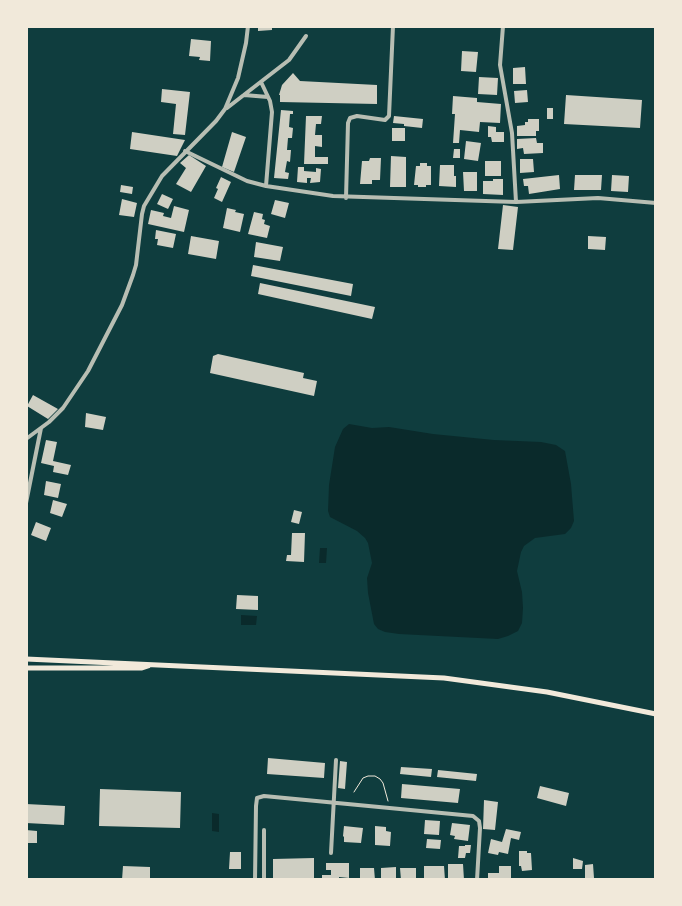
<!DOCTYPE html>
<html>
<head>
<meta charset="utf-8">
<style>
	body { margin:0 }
	#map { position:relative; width:682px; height:906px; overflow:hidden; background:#0f3d3e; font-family:Roboto,sans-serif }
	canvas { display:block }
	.frame { position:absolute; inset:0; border:28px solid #f1e9da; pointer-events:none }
</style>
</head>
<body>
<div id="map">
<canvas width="682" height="906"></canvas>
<div class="frame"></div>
</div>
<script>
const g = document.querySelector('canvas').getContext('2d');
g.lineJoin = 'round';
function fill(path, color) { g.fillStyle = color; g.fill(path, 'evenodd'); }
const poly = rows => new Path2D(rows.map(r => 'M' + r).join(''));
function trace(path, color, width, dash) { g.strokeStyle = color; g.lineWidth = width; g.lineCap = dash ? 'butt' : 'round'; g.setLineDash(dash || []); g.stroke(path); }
const water = poly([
	[349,424,372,428,389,427,433,434,494,440,541,442,556,445,565,451,571,484,574,521,571,528,565,534,535,538,524,546,521,552,517,571,522,592,523,608,522,623,518,631,508,636,498,639,399,634,385,632,378,629,374,624,368,593,367,578,372,563,368,543,365,538,357,531,330,517,328,511,329,485,335,447,343,429],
	[320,548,327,548,326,563,319,563],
	[241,615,257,616,256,625,241,625],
	[212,813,219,814,219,832,212,831]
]);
const building = poly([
	[258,26,272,26,272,30,258,31],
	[191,39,211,41,210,61,199,60,200,57,189,56],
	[462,51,478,52,476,72,461,71],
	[525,67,526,84,513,84,513,68],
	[293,73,300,81,377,85,377,104,280,102,280,95,279,95,282,85],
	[479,77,498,78,497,95,478,94],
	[162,89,190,92,185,135,173,134,176,104,161,102],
	[527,90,528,102,515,103,514,91],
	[566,95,642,100,640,128,564,124],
	[453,96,477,98,477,102,501,104,500,123,480,122,479,132,460,130,459,143,453,143,455,114,452,114],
	[547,108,553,108,553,119,547,119],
	[281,110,293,111,293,114,290,114,289,127,293,128,292,138,288,138,287,150,291,150,290,162,287,161,285,172,289,173,288,179,274,178],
	[306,116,322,116,321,124,316,124,315,135,322,135,322,147,315,146,315,157,328,157,328,164,304,164],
	[394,116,423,119,422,128,404,126,404,124,393,123],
	[528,119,539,119,539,131,536,131,536,136,517,136,517,126,525,125,525,122,528,122],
	[488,126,496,127,496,132,504,132,504,142,492,142,491,137,488,137],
	[392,128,405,128,405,141,392,141],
	[132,132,185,140,177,156,130,149],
	[232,132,246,137,234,172,222,167],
	[536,138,537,143,543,143,543,153,524,154,523,148,517,149,517,139],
	[466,141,481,143,478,161,464,159],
	[454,149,460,149,460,158,453,158],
	[189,155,206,166,191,192,176,184,186,168,180,163],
	[391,156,406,157,406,187,390,187],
	[370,158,381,158,380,180,372,180,372,184,360,184,362,161,369,161],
	[520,159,533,159,534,172,520,173],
	[485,161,501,161,501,176,485,176],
	[420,163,427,163,427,166,431,166,431,185,426,185,426,187,418,187,418,185,414,185,416,166,420,166],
	[440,165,454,165,454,176,456,176,456,187,439,186],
	[298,167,304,167,304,171,316,172,316,168,321,169,320,182,310,183,311,178,307,178,307,183,297,182],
	[463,172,477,172,477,191,464,191],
	[559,175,560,189,529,194,528,186,524,186,523,179],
	[575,175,602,175,601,190,574,190],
	[612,175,629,176,628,192,611,191],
	[221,177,231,182,222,202,214,198,218,189,216,188],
	[493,179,503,179,503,195,483,194,483,181,493,181],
	[121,185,133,187,132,194,120,192],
	[162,194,173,199,168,209,157,204],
	[122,199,137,203,134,217,119,215],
	[275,200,289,203,285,218,271,214],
	[503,205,518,207,513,250,498,249],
	[174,206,189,210,184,232,148,224,151,210,164,213,163,216,171,218],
	[227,208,236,210,235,212,244,214,240,232,223,228],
	[254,212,263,214,262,219,265,220,264,224,270,226,267,238,248,234],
	[156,230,176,234,173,248,157,245,158,239,155,239],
	[191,236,219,241,216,259,188,254],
	[588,236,606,237,605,250,588,249],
	[256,242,283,247,280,261,254,257],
	[253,265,353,284,351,296,251,276],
	[260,283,375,307,372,319,258,294],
	[218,354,304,373,303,378,317,381,314,396,210,373,213,356],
	[33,395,58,409,48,419,27,406],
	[86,413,106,417,103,430,85,427],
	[46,440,57,442,53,461,71,465,68,475,53,472,54,466,41,463],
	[46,481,61,484,58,498,44,495],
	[53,500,67,504,62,517,50,513],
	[294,510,302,512,299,524,291,522],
	[36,522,51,528,46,541,31,535],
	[292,533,305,533,304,562,286,561,287,555,291,555],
	[237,595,258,596,258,610,236,609],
	[268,758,325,763,324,778,267,774],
	[340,761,347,762,345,789,338,788],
	[401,767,432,769,431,777,400,774],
	[438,770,477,774,476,781,437,777],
	[402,784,460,789,458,803,401,798],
	[540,786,569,793,566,806,537,798],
	[100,789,181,792,180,828,99,826],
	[484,800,498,802,495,830,483,829],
	[26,804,65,806,64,825,26,823],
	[425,820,440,821,439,835,424,834],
	[452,823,470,825,468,841,454,839,455,836,450,835],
	[344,826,363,828,361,843,344,842,344,837,343,836],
	[375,826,386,827,386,831,391,832,390,846,375,845],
	[506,829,521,832,519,840,511,838,508,854,499,852,498,855,488,853,491,839,502,842],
	[26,830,37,831,37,843,26,843],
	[427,839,441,840,440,849,426,848],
	[465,845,471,845,470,853,466,853,465,858,458,858,459,846,465,846],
	[519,851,527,851,527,853,531,853,532,870,522,871,521,866,519,866],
	[230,852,241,852,241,869,229,869],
	[314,858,314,880,273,880,273,859],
	[573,858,583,861,582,869,573,869],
	[326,863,349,863,349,878,339,877,339,880,322,880,322,875,331,875,331,870,326,870],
	[448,864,463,864,464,880,448,880],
	[593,864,594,878,585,878,585,865],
	[123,866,150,867,150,879,122,880],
	[424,866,444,866,445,880,424,880],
	[499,866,511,866,511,880,488,880,488,873,499,873],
	[396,867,396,880,381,880,381,868],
	[360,868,374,868,375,880,360,880],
	[400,868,416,868,416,880,401,880]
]);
const path = poly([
	[354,792,363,778,368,776,375,776,380,779,383,783,388,801]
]);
const minor = poly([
	[503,26,500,65,512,133,516,202],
	[261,82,270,101,272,112,266,186],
	[244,95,268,97],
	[227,108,289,60,306,36],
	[185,151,247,181,266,186,333,196,516,202,598,198,656,203],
	[346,198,348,123,350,118,357,116,385,120,389,116,393,26],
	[26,439,49,422,63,408,88,371,122,305,133,275,136,265,142,214,144,206,162,176,216,121,225,109,238,78,246,43,248,26],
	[26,503,41,428],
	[264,830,264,880],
	[331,853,336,760],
	[255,880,256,806,257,798,264,796,473,816,479,821,480,828,477,880]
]);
const secondary = poly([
	[26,659,444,678,547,692,656,714],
	[26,668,142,668,148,666]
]);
fill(water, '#0a2a2b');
fill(building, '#cfcfc3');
trace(path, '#f1e9da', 1);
trace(minor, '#b8beb3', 4);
trace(secondary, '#f1e9da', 5);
</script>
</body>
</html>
